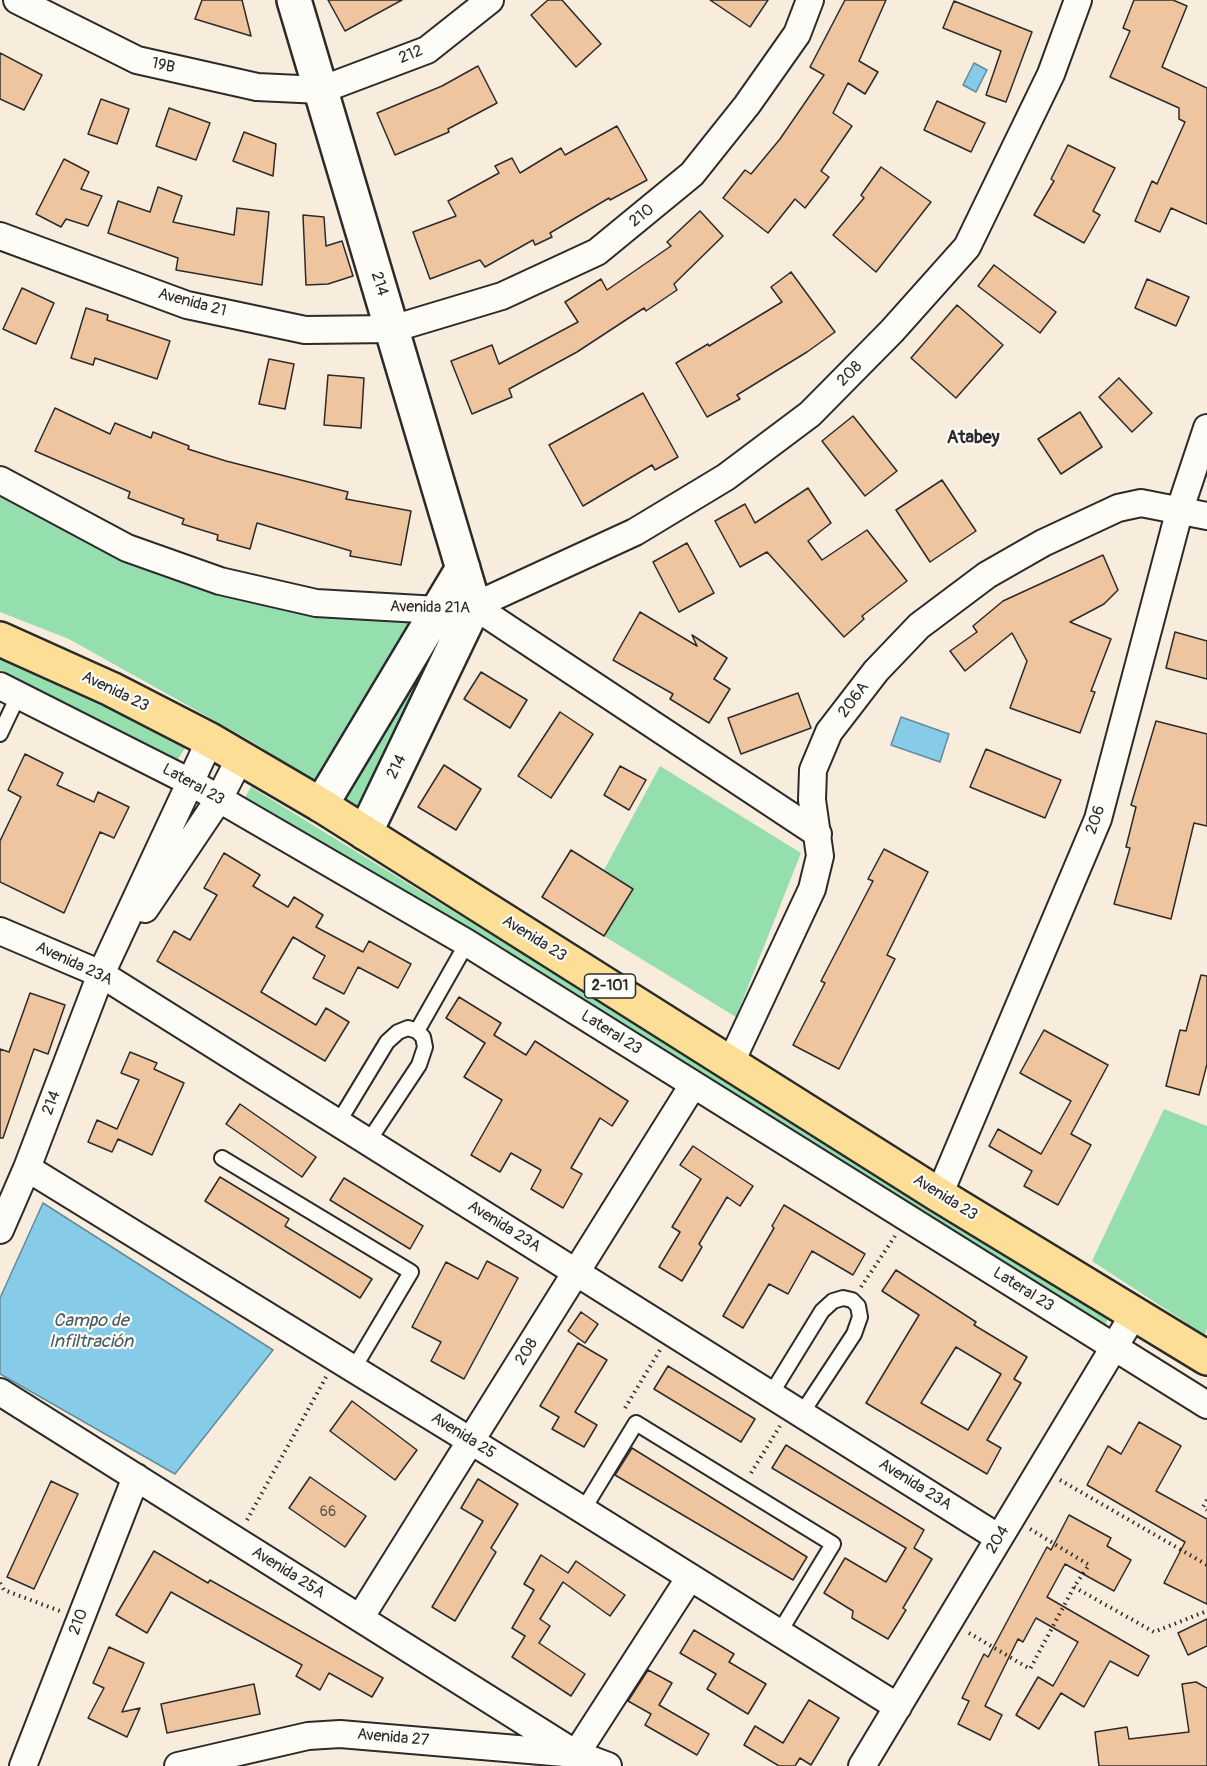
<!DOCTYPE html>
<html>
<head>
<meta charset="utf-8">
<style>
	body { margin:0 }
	canvas { display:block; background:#f8ecdc }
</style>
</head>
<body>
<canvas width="1207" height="1766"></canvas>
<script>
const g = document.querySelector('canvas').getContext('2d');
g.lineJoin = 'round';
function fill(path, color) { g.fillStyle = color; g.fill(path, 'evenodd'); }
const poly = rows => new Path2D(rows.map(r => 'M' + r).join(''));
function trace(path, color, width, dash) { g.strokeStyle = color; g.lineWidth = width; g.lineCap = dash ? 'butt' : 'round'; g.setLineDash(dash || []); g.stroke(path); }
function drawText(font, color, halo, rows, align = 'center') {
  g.font = font + ' Pangolin,sans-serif'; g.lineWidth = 4.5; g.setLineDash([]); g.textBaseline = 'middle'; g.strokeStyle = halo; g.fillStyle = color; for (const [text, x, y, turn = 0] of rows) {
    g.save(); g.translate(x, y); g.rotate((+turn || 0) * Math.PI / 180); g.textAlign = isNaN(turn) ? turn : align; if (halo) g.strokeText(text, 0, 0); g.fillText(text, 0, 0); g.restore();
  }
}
const green = poly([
	[0,490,221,591,410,621,320,785,251,741,69,639,0,612],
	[453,613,365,813,338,796],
	[0,653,187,745,178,759,0,670],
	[660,766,801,853,736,1017,604,936,633,889,604,870],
	[251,787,1110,1315,1104,1327,244,799],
	[1164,1109,1207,1126,1207,1328,1205,1335,1092,1261]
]);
const water = poly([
	[974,63,987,70,976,92,963,85,974,63],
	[901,717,949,734,940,762,891,745,901,717],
	[43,1203,273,1350,175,1474,0,1374,0,1298,43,1203]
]);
const building = poly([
	[202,0,242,0,251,36,195,19,202,0],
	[328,0,402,0,345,31,328,0],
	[548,0,562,0,601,44,576,67,531,15,548,0],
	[710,0,768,0,750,27,710,0],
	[845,0,886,0,859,61,878,72,865,94,848,83,833,113,852,126,821,171,829,177,805,208,795,199,768,233,723,198,745,170,751,174,780,139,824,75,810,67,845,0],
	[1134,0,1173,0,1187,6,1162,67,1207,88,1207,224,1171,208,1160,232,1135,221,1152,181,1157,184,1185,122,1179,119,1179,108,1110,77,1130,31,1123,28,1134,0],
	[954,1,1032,32,1006,102,986,95,1001,51,943,28,954,1],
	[0,53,42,75,24,110,0,99,0,53],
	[478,66,497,103,448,129,449,132,395,155,377,113,442,86,478,66],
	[101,99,129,109,117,144,88,134,101,99],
	[937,101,985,123,971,152,924,130,937,101],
	[169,108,210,123,196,160,156,146,169,108],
	[617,126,647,180,610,200,609,198,550,233,552,237,535,245,533,240,485,267,480,260,430,279,413,232,456,216,448,201,499,173,495,166,512,158,520,173,561,148,565,155,617,126],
	[244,132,276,144,273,176,233,161,244,132],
	[1068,145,1115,168,1093,211,1100,215,1084,243,1034,215,1054,181,1051,179,1068,145],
	[64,159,89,172,81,189,102,196,88,226,66,219,61,227,36,214,64,159],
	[881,167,931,202,876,272,833,235,864,198,861,195,881,167],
	[158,187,182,196,173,222,234,235,237,208,269,212,262,285,176,270,178,258,108,233,118,201,150,212,158,187],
	[700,211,723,236,674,284,677,290,646,311,644,308,577,352,509,389,512,397,472,414,451,361,492,345,499,364,578,322,565,302,601,279,607,290,671,246,667,242,700,211],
	[303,215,324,217,326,246,342,241,353,276,328,284,306,285,303,215],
	[994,265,1056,312,1040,333,978,286,994,265],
	[791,272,835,332,807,352,737,395,740,399,707,417,676,363,708,344,709,346,782,302,771,287,791,272],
	[1147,279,1189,297,1176,326,1135,308,1147,279],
	[22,288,54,303,36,344,3,329,22,288],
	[957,305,1003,345,956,398,911,358,957,305],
	[86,308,108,315,107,320,170,341,157,379,95,358,93,365,71,358,86,308],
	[269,359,294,364,285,409,259,404,269,359],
	[328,375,364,378,361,428,324,425,328,375],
	[1119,378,1152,413,1132,432,1099,397,1119,378],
	[643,393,678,457,655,470,652,465,583,506,549,445,643,393],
	[55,408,110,434,115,423,151,438,153,432,189,446,188,449,226,461,348,492,346,499,411,511,401,565,350,556,351,551,257,523,250,549,217,540,218,535,182,524,184,519,128,498,130,492,35,451,55,408],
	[1080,412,1102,447,1061,474,1038,439,1080,412],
	[853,416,897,471,865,496,822,441,853,416],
	[942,480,976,531,930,562,896,510,942,480],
	[808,488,831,523,808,541,822,560,867,530,907,581,862,616,864,619,844,637,767,552,740,567,715,521,745,504,755,523,808,488],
	[687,543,714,593,679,612,653,562,687,543],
	[1103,555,1118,590,1104,604,1070,622,1111,639,1091,691,1095,692,1080,733,1010,708,1027,661,1012,633,965,671,950,651,977,632,973,626,1003,601,1103,555],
	[640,612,697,646,692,635,727,658,714,679,730,689,709,723,670,699,673,694,613,660,640,612],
	[1175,632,1207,641,1207,679,1166,668,1175,632],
	[481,672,527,700,510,728,464,699,481,672],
	[798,693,811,728,741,754,728,718,798,693],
	[560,712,593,734,551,798,518,776,560,712],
	[1156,721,1207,734,1207,826,1194,823,1171,919,1114,904,1130,848,1126,847,1136,807,1131,805,1156,721],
	[986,749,1061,780,1045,818,970,787,986,749],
	[25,754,63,773,57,785,94,802,98,792,129,807,114,838,100,832,64,913,0,882,0,841,21,797,8,790,25,754],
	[444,765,481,789,456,830,418,807,444,765],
	[620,766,646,780,629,810,604,795,620,766],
	[884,849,928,872,887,955,895,959,839,1069,793,1045,825,983,821,981,873,881,868,879,884,849],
	[571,850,633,889,604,936,542,897,571,850],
	[224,853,260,875,253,886,288,907,294,897,323,915,316,927,363,952,369,941,411,964,398,988,358,967,344,994,313,978,325,956,293,937,261,992,316,1025,326,1008,349,1022,325,1061,157,961,174,931,190,940,217,895,204,888,224,853],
	[1201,975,1207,976,1207,1064,1199,1095,1166,1086,1180,1030,1186,1031,1201,975],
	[30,993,65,1005,48,1054,34,1049,3,1138,0,1138,0,1049,9,1052,30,993],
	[459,997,501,1023,494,1035,526,1055,535,1041,628,1101,612,1126,600,1118,571,1168,582,1174,563,1208,531,1189,541,1170,511,1153,500,1172,471,1155,502,1100,464,1077,485,1043,446,1018,459,997],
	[1044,1030,1108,1065,1071,1134,1091,1145,1058,1205,1024,1186,1032,1171,989,1146,998,1129,1041,1154,1071,1101,1020,1073,1044,1030],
	[130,1052,157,1063,154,1069,184,1083,152,1155,118,1139,112,1152,88,1142,97,1120,117,1129,139,1080,121,1073,130,1052],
	[240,1104,316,1157,302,1177,226,1124,240,1104],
	[693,1146,753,1186,740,1206,727,1197,699,1244,702,1247,682,1281,659,1267,680,1232,672,1227,701,1179,680,1165,693,1146],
	[220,1177,289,1219,285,1226,372,1279,360,1298,205,1201,220,1177],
	[344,1178,423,1226,410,1249,330,1200,344,1178],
	[784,1205,865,1254,853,1275,812,1251,788,1294,769,1284,743,1328,723,1316,774,1228,772,1226,784,1205],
	[487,1261,518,1278,464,1379,431,1361,441,1342,412,1327,446,1262,478,1279,487,1261],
	[896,1270,976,1322,974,1325,1027,1357,1014,1379,1021,1383,987,1440,1001,1448,987,1474,866,1403,919,1315,882,1291,896,1270],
	[956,1347,1001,1374,968,1430,921,1403,956,1347],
	[581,1312,598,1324,585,1343,568,1331,581,1312],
	[578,1343,607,1360,575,1412,597,1425,584,1447,552,1429,559,1417,540,1406,578,1343],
	[668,1366,755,1419,741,1442,654,1389,668,1366],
	[352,1401,417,1450,395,1480,330,1431,352,1401],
	[1139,1422,1181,1446,1156,1491,1207,1519,1207,1604,1164,1583,1185,1542,1087,1485,1108,1446,1121,1454,1139,1422],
	[786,1445,924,1530,914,1548,932,1559,903,1608,906,1610,888,1639,852,1618,853,1611,824,1593,845,1558,886,1582,906,1548,772,1468,786,1445],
	[632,1448,807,1557,793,1580,615,1475,632,1448],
	[310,1477,366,1516,345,1547,289,1508,310,1477],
	[478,1479,518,1504,491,1548,496,1552,455,1621,432,1607,483,1521,461,1508,478,1479],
	[51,1481,78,1494,34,1589,7,1577,51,1481],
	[1069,1515,1111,1538,1107,1546,1131,1560,1114,1591,1065,1564,1047,1597,1149,1656,1138,1676,1110,1661,1084,1707,1061,1693,1039,1729,1016,1715,1038,1677,1053,1686,1078,1642,1036,1618,1023,1642,1018,1639,985,1706,1002,1715,990,1740,958,1724,969,1701,962,1698,984,1654,988,1657,1047,1547,1051,1550,1069,1515],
	[154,1551,208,1583,210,1580,383,1678,372,1697,329,1673,320,1690,296,1676,302,1665,171,1592,147,1633,116,1615,154,1551],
	[541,1555,568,1573,576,1561,625,1595,610,1616,563,1582,540,1619,550,1626,539,1643,585,1674,571,1696,512,1657,525,1636,512,1628,534,1590,524,1584,541,1555],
	[1207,1619,1207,1646,1188,1655,1178,1633,1207,1619],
	[694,1630,734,1654,729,1662,766,1684,748,1714,707,1689,716,1674,680,1653,694,1630],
	[109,1647,144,1663,122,1712,140,1708,127,1737,88,1718,104,1688,93,1683,109,1647],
	[648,1670,672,1683,659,1705,709,1734,697,1755,645,1725,651,1714,628,1701,648,1670],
	[1196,1682,1207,1688,1207,1766,1099,1766,1095,1732,1127,1727,1129,1739,1189,1732,1182,1684,1196,1682],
	[254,1684,260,1714,167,1733,161,1704,254,1684],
	[809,1700,839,1718,811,1765,800,1758,795,1766,779,1766,744,1745,755,1726,783,1743,809,1700]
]);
const path = poly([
	[861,1287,895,1236],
	[625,1408,660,1350],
	[751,1473,780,1426],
	[1060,1480,1207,1565],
	[1207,1500,1203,1507,1207,1510],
	[247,1520,326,1377],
	[0,1583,4,1590,60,1611],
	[1074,1587,1154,1632,1207,1611],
	[969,1633,1030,1669,1074,1587,1089,1565,1030,1529]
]);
const service = poly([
	[0,734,18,696],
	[417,1031,467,943],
	[338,1123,387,1042,398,1032,408,1028,417,1031,423,1037,425,1047,419,1065,368,1142],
	[222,1158,411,1272,354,1368],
	[771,1394,822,1311,833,1301,843,1298,852,1300,858,1306,860,1317,854,1334,802,1413],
	[583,1510,636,1423,833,1544,779,1633]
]);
const minor = poly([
	[17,0,137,60,257,87,321,90,427,50,490,0],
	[0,236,187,305,305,330,392,329,502,296,597,252,692,174,747,105,797,34,810,0],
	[0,480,127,548,220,581,316,603,438,610,474,606,635,532,726,477,810,414,892,331,967,247,1051,74,1078,0],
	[474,606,818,834],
	[0,686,190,782,467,943,1207,1405],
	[145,909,219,799,240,758],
	[0,931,101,974,999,1538],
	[731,1062,812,889,820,856,812,800,813,770,829,732,876,671,919,626,987,575,1043,543,1118,508,1141,503,1207,516],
	[27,1168,570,1502,898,1707],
	[939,1195,1098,819,1180,509,1207,428],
	[0,1230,27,1168,101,974,210,740],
	[0,1392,576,1754],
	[360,1618,693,1085],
	[576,1754,690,1577],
	[23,1766,136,1477],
	[178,1766,308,1736,340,1734,576,1754,608,1766],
	[862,1766,1134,1314]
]);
const tertiary = poly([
	[294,0,474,606,365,833],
	[321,805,463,568]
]);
const primary = poly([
	[0,639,111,689,210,740,321,805,939,1195,1207,1358]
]);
const numberNames = [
	["66",328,1512]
];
const shields = [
	[610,986,51]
];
const shieldNames = [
	["2-101",610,986]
];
const streetNames = [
	["212",411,55,-22],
	["19B",163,66,13],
	["210",642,216,-39],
	["214",379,284,73],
	["Avenida 21",192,303,15],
	["208",850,374,-45],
	["Avenida 21A",430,608,1],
	["Avenida 23",115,692,26],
	["206A",854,700,-53],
	["214",397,767,-64],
	["Lateral 23",193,785,29],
	["206",1096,820,-71],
	["Avenida 23",534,939,32],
	["Avenida 23A",74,964,25],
	["Lateral 23",611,1033,32],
	["214",52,1103,-69],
	["Avenida 23",945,1198,32],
	["Avenida 23A",504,1227,32],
	["Lateral 23",1023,1290,32],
	["208",527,1352,-58],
	["Avenida 25",463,1436,32],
	["Avenida 23A",915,1485,32],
	["204",998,1540,-59],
	["Avenida 25A",288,1573,32],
	["210",79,1622,-69],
	["Avenida 27",393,1738,5]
];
const neighbourhoodNames = [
	["Atabey",973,438]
];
const waterNames = [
	["Campo de",91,1321],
	["Infiltración",91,1342]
];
fill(green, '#95dead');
fill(water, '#86cbe7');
trace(water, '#628b9c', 1.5);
fill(building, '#eec59e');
trace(building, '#2b2b2b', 1.5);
trace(service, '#2b2b2b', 18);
trace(minor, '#2b2b2b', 30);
trace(tertiary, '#2b2b2b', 38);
trace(primary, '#2b2b2b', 38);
trace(path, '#2b2b2b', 4, [1.5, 4.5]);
trace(service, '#fdfcf7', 14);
trace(minor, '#fdfcf7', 26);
trace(tertiary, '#fdfcf7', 33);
trace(primary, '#fcde96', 33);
drawText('14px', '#5c5248', null, numberNames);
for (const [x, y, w] of shields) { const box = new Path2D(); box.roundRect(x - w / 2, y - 12, w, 24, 4.5); g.fillStyle = '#fdfcf7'; g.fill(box); trace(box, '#2b2b2b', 1.5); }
drawText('bold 15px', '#2b2b2b', null, shieldNames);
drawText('16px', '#2b2b2b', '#fdfcf7', streetNames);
drawText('bold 18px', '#2b2b2b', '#fdfcf7', neighbourhoodNames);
drawText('italic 18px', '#465b63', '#fdfcf7', waterNames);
</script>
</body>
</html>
